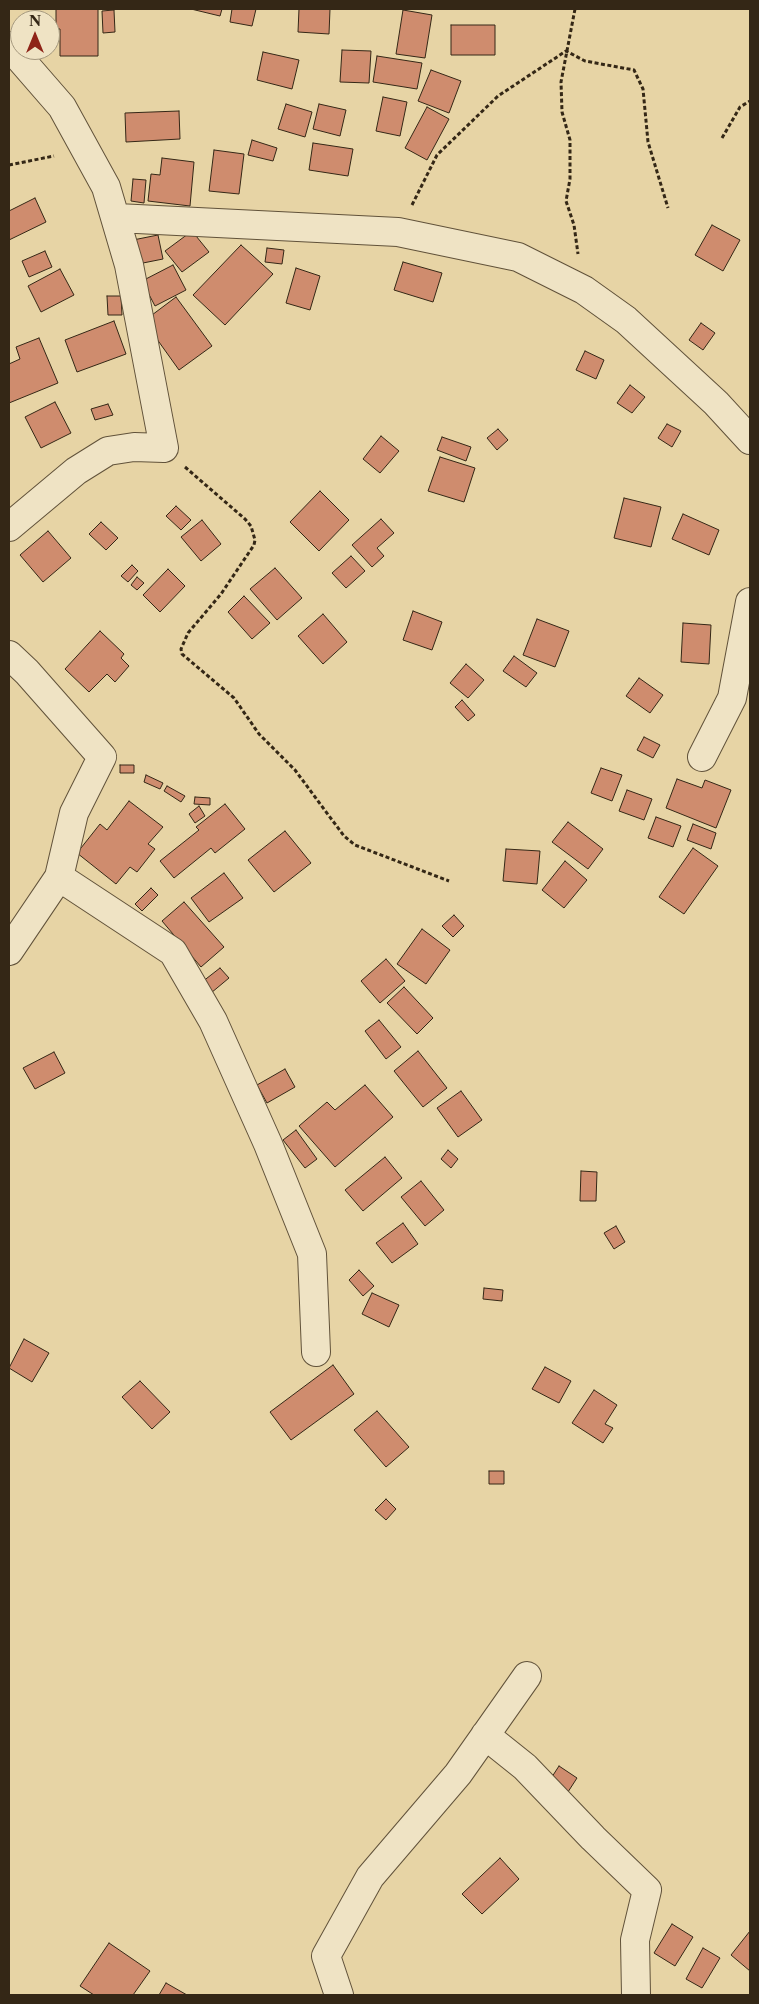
<!DOCTYPE html>
<html>
<head>
<meta charset="utf-8">
<style>
	body { margin:0 }
	#map { position:relative; width:759px; height:2004px; overflow:hidden; background:#e7d4a5; font-family:"Libre Caslon Text",serif }
	canvas { display:block }
	.frame { position:absolute; inset:0; border:10px solid #342716; pointer-events:none }
	.north { position:absolute; left:10px; top:10px; width:50px; height:50px; box-sizing:border-box; background:#efe3c4; border:1px solid #a4987e; border-radius:50%; rotate:0deg; font-size:14px; font-weight:700; line-height:20px; text-align:center; color:#342716 }
	.north::after { content:''; display:block; margin:auto; width:18px; height:22px; background:#8f2418; clip-path:polygon(50% 0,100% 100%,50% 72%,0 100%) }
</style>
</head>
<body>
<div id="map">
<canvas width="759" height="2004"></canvas>
<div class="frame"></div>
<div class="north">N</div>
</div>
<script>
const g = document.querySelector('canvas').getContext('2d');
g.lineJoin = 'round';
function fill(path, color) { g.fillStyle = color; g.fill(path, 'evenodd'); }
const poly = rows => new Path2D(rows.map(r => 'M' + r).join(''));
function trace(path, color, width, dash) { g.strokeStyle = color; g.lineWidth = width; g.lineCap = dash ? 'butt' : 'round'; g.setLineDash(dash || []); g.stroke(path); }
const building = poly([
	[56,9,98,9,98,56,60,56,60,29,56,29,56,9],
	[191,9,222,9,220,16,191,9],
	[232,9,256,9,252,26,230,22,232,9],
	[299,9,330,9,329,34,298,32,299,9],
	[114,10,115,32,103,33,102,11,114,10],
	[403,10,432,15,425,58,396,54,403,10],
	[451,25,495,25,495,55,451,55,451,25],
	[342,50,371,51,369,83,340,82,342,50],
	[263,52,299,60,292,89,257,80,263,52],
	[377,56,422,63,417,89,373,82,377,56],
	[431,70,461,81,449,113,418,101,431,70],
	[383,97,407,102,400,136,376,131,383,97],
	[286,104,312,112,305,137,278,129,286,104],
	[319,104,346,110,340,136,313,129,319,104],
	[427,107,449,119,427,160,405,148,427,107],
	[179,111,180,139,126,142,125,113,179,111],
	[252,140,277,148,273,161,248,155,252,140],
	[313,143,353,149,348,176,309,170,313,143],
	[214,150,244,154,239,194,209,191,214,150],
	[162,158,194,162,190,206,148,201,151,174,160,175,162,158],
	[133,179,146,180,144,203,131,201,133,179],
	[35,198,46,222,9,240,9,211,35,198],
	[712,225,740,240,723,271,695,255,712,225],
	[192,231,209,252,182,272,165,251,192,231],
	[158,235,163,259,133,265,128,241,158,235],
	[241,245,273,274,225,325,193,295,241,245],
	[267,248,284,250,282,264,265,262,267,248],
	[45,251,52,267,29,277,22,261,45,251],
	[403,262,442,273,433,302,394,290,403,262],
	[173,265,186,290,155,306,142,281,173,265],
	[296,268,320,276,310,310,286,303,296,268],
	[60,269,74,295,41,312,28,286,60,269],
	[107,296,121,296,122,315,108,315,107,296],
	[176,297,212,346,179,370,144,321,176,297],
	[114,321,126,354,77,372,65,340,114,321],
	[701,323,715,333,703,350,689,340,701,323],
	[39,338,58,383,9,403,9,364,20,359,16,347,39,338],
	[585,351,604,360,596,379,576,370,585,351],
	[630,385,645,397,632,413,617,403,630,385],
	[55,402,71,433,41,448,25,417,55,402],
	[108,404,113,415,95,420,91,409,108,404],
	[667,424,681,431,672,447,658,438,667,424],
	[498,429,508,440,497,450,487,438,498,429],
	[381,436,399,451,380,473,363,459,381,436],
	[442,437,471,447,466,461,437,450,442,437],
	[440,457,475,468,464,502,428,491,440,457],
	[320,491,349,520,319,551,290,522,320,491],
	[624,498,661,507,651,547,614,538,624,498],
	[176,506,191,520,181,530,166,516,176,506],
	[683,514,719,530,709,555,672,539,683,514],
	[381,519,394,533,377,548,384,556,372,567,352,545,381,519],
	[202,520,221,544,201,561,181,537,202,520],
	[101,522,118,538,106,550,89,534,101,522],
	[48,531,71,558,43,582,20,555,48,531],
	[351,556,365,571,346,588,332,573,351,556],
	[132,565,138,571,128,582,121,576,132,565],
	[275,568,302,598,277,620,250,589,275,568],
	[168,569,185,586,160,612,143,595,168,569],
	[137,577,144,583,137,590,131,585,137,577],
	[244,596,270,623,252,639,228,612,244,596],
	[413,611,442,622,432,650,403,640,413,611],
	[323,614,347,642,323,664,298,636,323,614],
	[537,619,569,631,555,667,523,655,537,619],
	[683,623,711,625,709,664,681,662,683,623],
	[100,631,124,654,121,658,129,666,115,682,107,674,89,692,65,669,100,631],
	[514,656,537,673,526,687,503,671,514,656],
	[466,664,484,680,468,698,450,683,466,664],
	[639,678,663,695,650,713,626,696,639,678],
	[462,700,475,715,468,721,455,707,462,700],
	[644,737,660,745,653,758,637,750,644,737],
	[120,765,134,765,134,773,120,773,120,765],
	[601,768,622,775,612,801,591,793,601,768],
	[146,775,163,783,160,789,144,782,146,775],
	[677,779,702,788,705,780,731,790,716,828,666,808,677,779],
	[167,786,185,796,181,802,164,791,167,786],
	[627,790,652,799,644,820,619,811,627,790],
	[195,797,210,798,210,805,194,804,195,797],
	[129,801,163,827,148,844,155,849,137,872,130,867,116,884,77,853,100,824,107,830,129,801],
	[225,804,245,829,215,853,211,848,174,878,160,861,199,830,196,827,225,804],
	[199,806,205,816,195,823,189,814,199,806],
	[656,817,681,826,673,847,648,838,656,817],
	[568,822,603,849,588,869,552,842,568,822],
	[693,824,716,833,711,849,687,840,693,824],
	[285,831,311,863,274,892,248,860,285,831],
	[693,848,718,866,684,914,659,897,693,848],
	[506,849,540,851,537,884,503,881,506,849],
	[565,861,587,880,564,908,542,890,565,861],
	[224,873,243,898,209,922,191,898,224,873],
	[151,888,158,895,142,911,135,904,151,888],
	[184,902,224,947,201,967,162,921,184,902],
	[454,915,464,926,453,937,442,926,454,915],
	[422,929,450,950,426,984,397,964,422,929],
	[386,959,405,981,380,1003,361,981,386,959],
	[220,968,229,978,211,993,202,982,220,968],
	[404,987,433,1018,417,1034,387,1003,404,987],
	[379,1020,401,1047,386,1059,365,1031,379,1020],
	[418,1051,447,1088,423,1107,394,1071,418,1051],
	[54,1052,65,1073,35,1089,23,1068,54,1052],
	[285,1069,295,1087,267,1103,257,1085,285,1069],
	[365,1085,393,1117,335,1167,299,1126,327,1102,335,1110,365,1085],
	[461,1091,482,1120,458,1137,437,1108,461,1091],
	[296,1130,317,1159,305,1168,283,1140,296,1130],
	[448,1150,458,1159,451,1168,441,1159,448,1150],
	[385,1157,402,1178,363,1211,345,1190,385,1157],
	[581,1171,597,1172,596,1201,580,1201,581,1171],
	[421,1181,444,1210,425,1226,401,1197,421,1181],
	[403,1223,418,1244,392,1263,376,1243,403,1223],
	[616,1226,625,1242,614,1249,604,1233,616,1226],
	[359,1270,374,1286,363,1296,349,1280,359,1270],
	[484,1288,503,1290,502,1301,483,1299,484,1288],
	[372,1293,399,1305,389,1327,362,1314,372,1293],
	[24,1339,49,1353,32,1382,9,1368,24,1339],
	[333,1365,354,1394,291,1440,270,1412,333,1365],
	[545,1367,571,1381,559,1403,532,1389,545,1367],
	[140,1381,170,1412,152,1429,122,1397,140,1381],
	[594,1390,617,1405,605,1424,613,1428,603,1443,572,1423,594,1390],
	[377,1411,409,1447,386,1467,354,1430,377,1411],
	[489,1471,504,1471,504,1484,489,1484,489,1471],
	[386,1499,396,1509,386,1520,375,1510,386,1499],
	[559,1766,577,1778,566,1795,548,1783,559,1766],
	[500,1858,519,1879,482,1914,462,1894,500,1858],
	[672,1924,693,1937,675,1966,654,1953,672,1924],
	[750,1931,750,1971,731,1955,750,1931],
	[109,1943,150,1971,133,1995,94,1995,80,1986,109,1943],
	[703,1948,720,1958,702,1988,686,1979,703,1948],
	[166,1983,187,1995,159,1995,166,1983]
]);
const path = poly([
	[575,9,561,82,562,112,570,140,570,179,566,201,574,225,578,254],
	[722,138,740,107,750,101],
	[9,165,54,156],
	[412,205,437,155,498,96,566,51,585,61,634,70,643,89,648,142,668,208],
	[185,467,245,519,251,526,255,540,254,545,221,594,188,633,181,649,182,654,234,698,259,734,295,770,344,836,355,845,449,881]
]);
const street = poly([
	[9,46,62,107,106,187,129,265,164,448,134,447,108,451,76,471,9,527],
	[117,218,398,232,518,257,584,290,626,320,716,403,750,440],
	[9,655,27,672,102,757,74,813,59,877,9,951],
	[702,757,732,698,750,602],
	[59,877,173,952,213,1021,268,1144,312,1254,316,1352],
	[485,1735,525,1767,593,1838,647,1890,635,1940,636,1995],
	[339,1995,326,1956,370,1877,458,1774,527,1676]
]);
fill(building, '#cf8c6e');
trace(building, '#342716', 1);
trace(street, '#61523a', 30);
trace(path, '#342716', 3, [4, 2.5]);
trace(street, '#efe3c4', 28);
</script>
</body>
</html>
